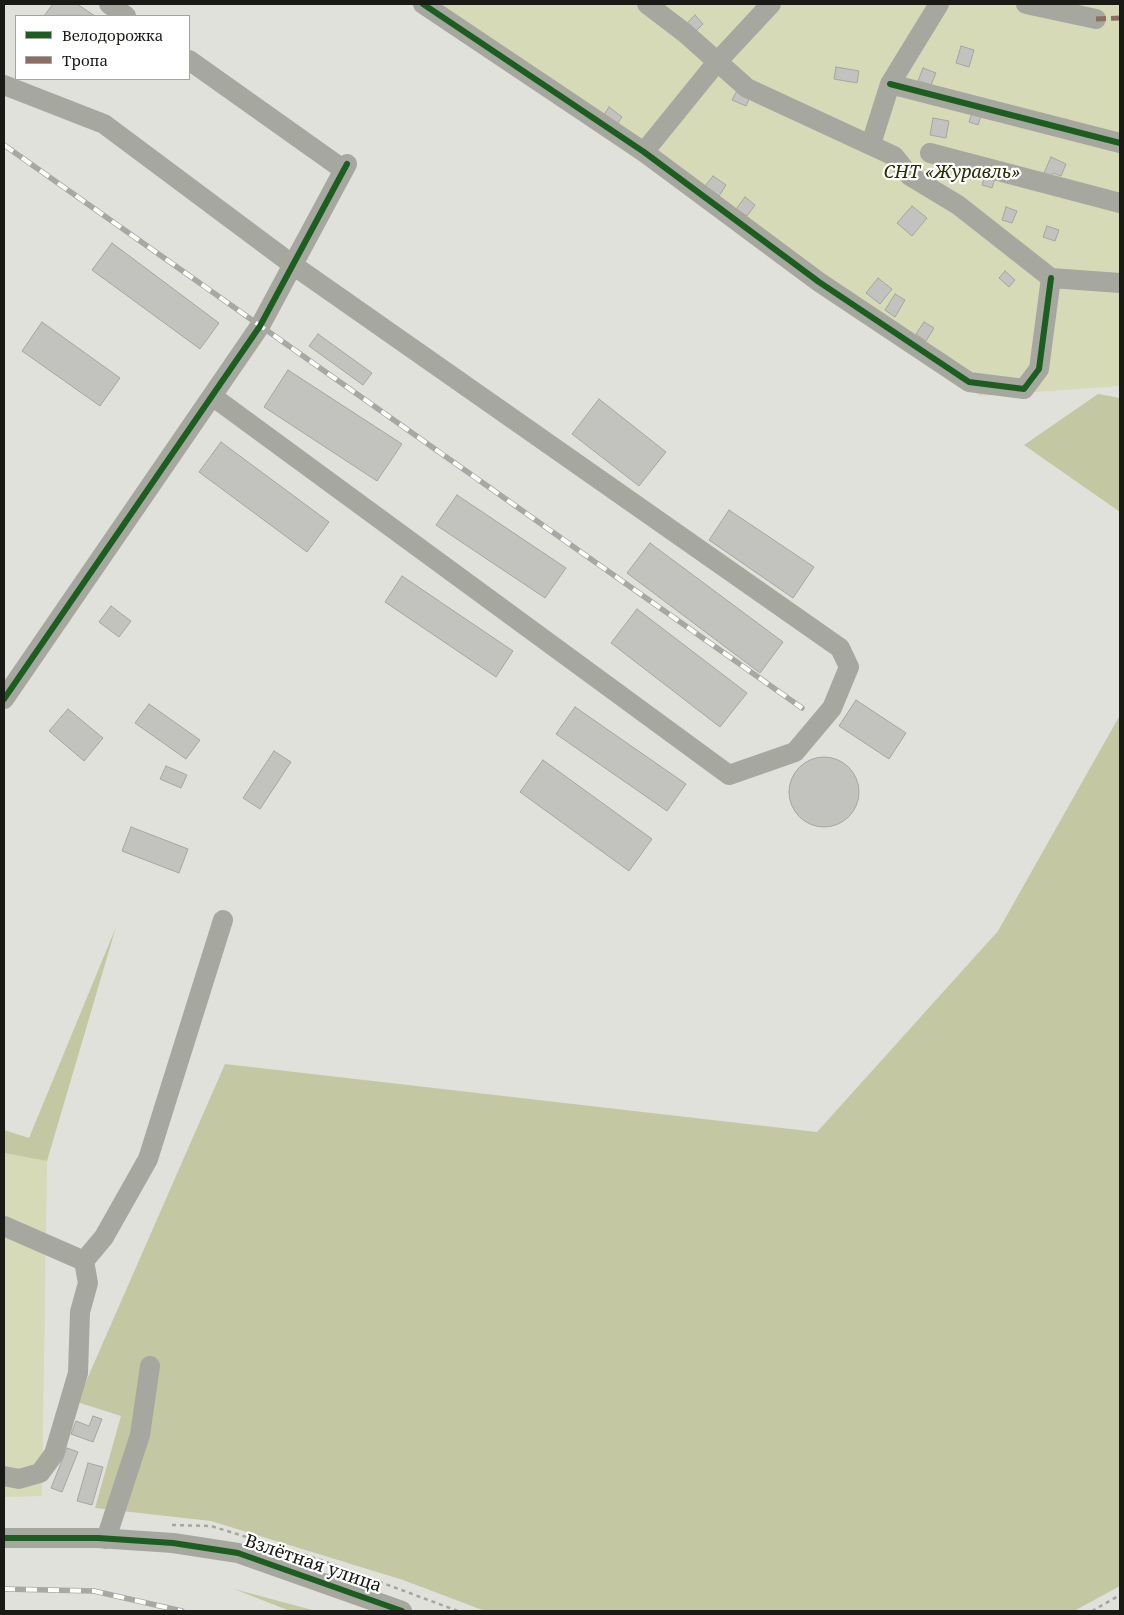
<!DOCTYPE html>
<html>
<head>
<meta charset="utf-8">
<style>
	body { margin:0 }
	#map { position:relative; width:1124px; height:1615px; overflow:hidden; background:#e0e1db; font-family:"Noto Serif",serif }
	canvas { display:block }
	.frame { position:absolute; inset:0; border:5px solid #191a16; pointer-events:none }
	.legend { position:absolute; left:15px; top:15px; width:175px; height:65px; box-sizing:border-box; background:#fff; border:1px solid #a3a3a2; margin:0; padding:6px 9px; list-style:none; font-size:15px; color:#191a16 }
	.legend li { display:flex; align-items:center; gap:10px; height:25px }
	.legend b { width:25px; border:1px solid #a3a3a2 }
</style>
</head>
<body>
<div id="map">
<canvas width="1124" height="1615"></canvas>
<div class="frame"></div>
<ul class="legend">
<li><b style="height:6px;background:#1b5e20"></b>Велодорожка</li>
<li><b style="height:6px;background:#8d6e63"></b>Тропа</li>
</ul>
</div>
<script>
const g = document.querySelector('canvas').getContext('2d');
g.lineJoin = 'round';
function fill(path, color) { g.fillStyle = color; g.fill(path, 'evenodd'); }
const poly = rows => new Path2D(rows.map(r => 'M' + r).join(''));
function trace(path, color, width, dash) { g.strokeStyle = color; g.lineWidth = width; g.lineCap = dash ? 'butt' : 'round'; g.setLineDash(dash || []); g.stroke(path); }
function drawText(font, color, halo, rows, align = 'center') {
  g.font = font + ' "Noto Serif",serif'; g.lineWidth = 4.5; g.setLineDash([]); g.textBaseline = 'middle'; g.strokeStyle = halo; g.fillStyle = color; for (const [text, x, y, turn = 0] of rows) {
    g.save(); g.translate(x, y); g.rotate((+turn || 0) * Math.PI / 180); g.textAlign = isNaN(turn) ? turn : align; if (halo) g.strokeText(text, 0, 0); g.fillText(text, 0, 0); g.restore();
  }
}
const green = poly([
	[410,4,1120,4,1120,386,980,396],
	[4,1153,47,1161,42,1496,4,1497]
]);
const forest = poly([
	[1098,394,1120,398,1120,512,1024,445],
	[1120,715,1120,1586,1074,1611,485,1611,403,1580,211,1521,95,1508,121,1416,77,1402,225,1064,817,1132,998,931],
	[116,927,47,1161,4,1153,4,1130,29,1138],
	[234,1589,316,1611,290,1611]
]);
const building = poly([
	[53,4,77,4,95,16,44,16,53,4],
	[695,15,703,24,695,32,687,23,695,15],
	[961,46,974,50,969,67,956,63,961,46],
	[836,67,859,71,857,83,834,79,836,67],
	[923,68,936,73,931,85,918,81,923,68],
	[738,89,751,95,746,106,732,100,738,89],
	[609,107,622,117,617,124,604,115,609,107],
	[973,110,982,113,978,125,969,122,973,110],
	[933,118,949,121,946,138,930,135,933,118],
	[1051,157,1066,164,1061,176,1053,173,1051,177,1044,173,1051,157],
	[986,174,995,178,992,188,982,185,986,174],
	[713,176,726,185,719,196,705,186,713,176],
	[745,197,755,205,747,216,736,209,745,197],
	[912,206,927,218,912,236,897,223,912,206],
	[1006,207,1017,211,1012,223,1002,220,1006,207],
	[1047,226,1059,230,1055,241,1043,237,1047,226],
	[112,243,219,323,200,349,92,270,112,243],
	[1005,271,1015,280,1009,287,999,278,1005,271],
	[878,278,892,289,880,304,866,293,878,278],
	[895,294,905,300,895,317,885,310,895,294],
	[42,322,120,378,100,406,22,351,42,322],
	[924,322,934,328,926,341,916,334,924,322],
	[318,334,372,373,363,385,309,346,318,334],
	[288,370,402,444,377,481,264,407,288,370],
	[599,399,666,452,639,486,572,434,599,399],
	[221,442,329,522,307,552,199,472,221,442],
	[457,495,566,568,545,598,436,525,457,495],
	[729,510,814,567,793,598,709,540,729,510],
	[650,543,783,642,760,673,627,573,650,543],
	[402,576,513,651,496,677,385,602,402,576],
	[111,606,131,621,119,637,99,622,111,606],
	[637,609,747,693,720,727,611,643,637,609],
	[856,700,906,733,889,759,839,726,856,700],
	[149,704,200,740,186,759,135,723,149,704],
	[575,707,686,784,667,811,556,734,575,707],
	[68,709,103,738,84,761,49,731,68,709],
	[274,751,291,762,260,809,243,798,274,751],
	'789 792a35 35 0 1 1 70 0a35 35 0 1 1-70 0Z',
	[543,760,652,839,629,871,520,792,543,760],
	[166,766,187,775,181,788,160,779,166,766],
	[131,827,188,849,179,873,122,851,131,827],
	[93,1416,102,1419,93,1442,71,1434,76,1421,89,1426,93,1416],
	[67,1448,78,1452,62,1492,51,1488,67,1448],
	[88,1463,103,1467,92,1505,77,1501,88,1463]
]);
const path = poly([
	[172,1525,211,1526,318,1559,458,1611],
	[1092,1611,1120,1595]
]);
const minor = poly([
	[109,4,126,16],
	[423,4,644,152,819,282,969,382,1024,389,1039,369,1051,278],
	[647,4,685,33,747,88,894,156,910,176,958,205,1051,278,1120,283],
	[1026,4,1096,19],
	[189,60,344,170],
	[890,84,1120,143],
	[4,85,104,124,293,265,840,648,849,667,832,708,795,752,729,775,212,396],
	[871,144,890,84,939,4],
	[644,152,717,62,771,4],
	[930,153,1120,203],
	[4,699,260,326,347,164],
	[4,1226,84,1261,104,1237,148,1159,223,920],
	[4,1476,19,1479,40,1473,54,1454,78,1373,80,1312,88,1283,84,1261],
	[4,1538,98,1538,173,1543,238,1553,402,1611],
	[106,1539,140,1435,150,1366]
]);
const rail = poly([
	[4,145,802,708],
	[4,1589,94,1591,182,1611]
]);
const quiet = poly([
	[1096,19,1120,18]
]);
const cycleway = poly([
	[423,4,644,152,819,282,969,382,1024,389,1039,369,1051,278],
	[890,84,1120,143],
	[4,699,260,326,347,164],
	[4,1538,98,1538,173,1543,238,1553,402,1611]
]);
const parkNames = [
	["СНТ «Журавль»",952,173]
];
const streetNames = [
	["Взлётная улица",313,1564,19]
];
fill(green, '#d6dab6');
fill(forest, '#c3c8a3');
fill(building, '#c2c3be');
trace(building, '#a5a6a1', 1);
trace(path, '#a4a6a0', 2.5, [4, 4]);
trace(minor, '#a6a79f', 20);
trace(rail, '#a7a8a2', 5.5);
trace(rail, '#fff', 4, [11]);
trace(quiet, '#8d6e63', 5, [10, 5]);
trace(cycleway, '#1b5e20', 6);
drawText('italic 18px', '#2a2d00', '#fff', parkNames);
drawText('18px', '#191a16', '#fff', streetNames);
</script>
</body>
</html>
